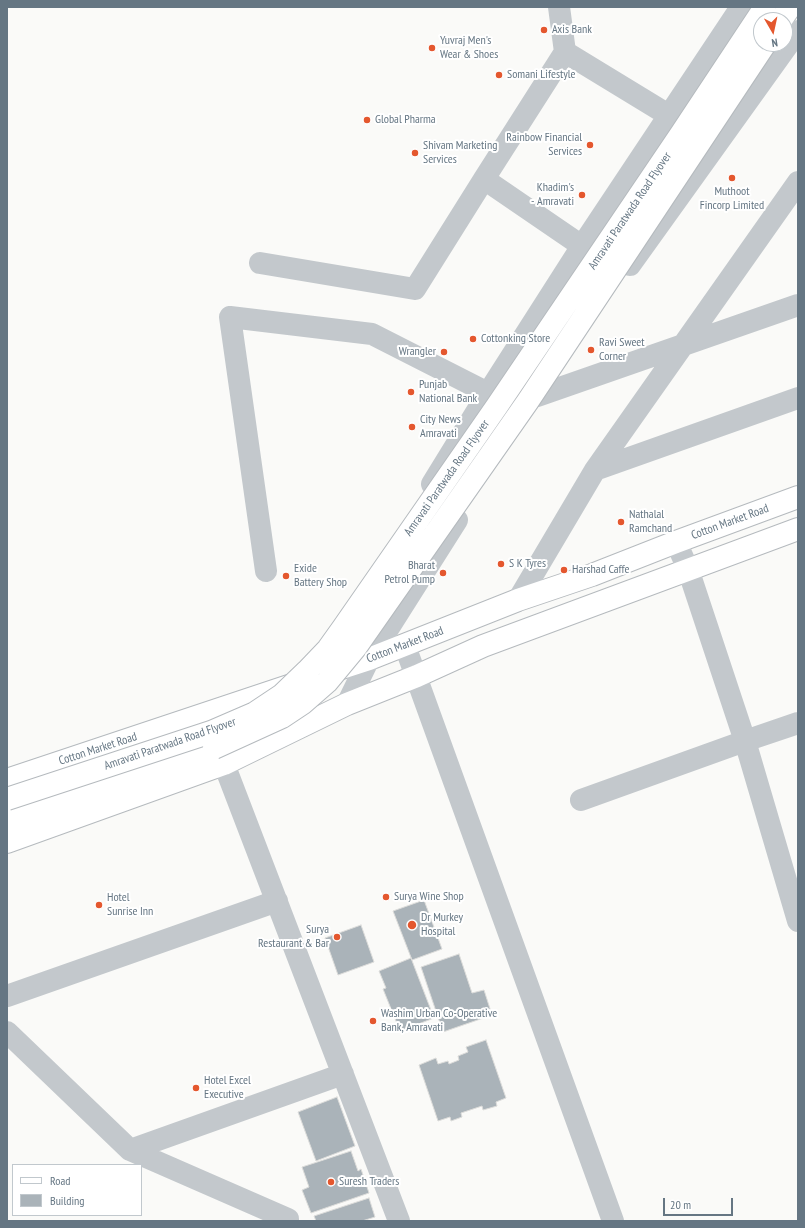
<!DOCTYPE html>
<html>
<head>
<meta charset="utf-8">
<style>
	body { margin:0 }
	#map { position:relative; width:805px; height:1228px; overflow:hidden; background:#fafaf8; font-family:"PT Sans Narrow",sans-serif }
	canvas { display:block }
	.frame { position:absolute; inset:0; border:8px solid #657683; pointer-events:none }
	.legend { position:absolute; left:12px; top:1164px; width:130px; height:52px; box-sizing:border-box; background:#fff; border:1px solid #c1c8cd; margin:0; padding:5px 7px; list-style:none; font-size:12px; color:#657683 }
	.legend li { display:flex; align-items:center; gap:8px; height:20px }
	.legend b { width:20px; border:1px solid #c1c8cd }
	.north { position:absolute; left:753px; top:12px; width:40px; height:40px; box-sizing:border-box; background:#fff; border:1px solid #c1c8cd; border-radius:50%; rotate:171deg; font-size:11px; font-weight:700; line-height:16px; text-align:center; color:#657683 }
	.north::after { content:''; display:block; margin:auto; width:14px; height:18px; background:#e4572e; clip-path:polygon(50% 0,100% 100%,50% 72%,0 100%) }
	.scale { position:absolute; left:663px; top:1198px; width:70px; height:18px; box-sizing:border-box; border:2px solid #657683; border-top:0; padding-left:5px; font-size:12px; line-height:14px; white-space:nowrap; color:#657683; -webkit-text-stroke:3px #fff; paint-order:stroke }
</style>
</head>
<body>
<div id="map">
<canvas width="805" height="1228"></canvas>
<div class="frame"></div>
<ul class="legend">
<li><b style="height:5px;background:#fff"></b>Road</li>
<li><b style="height:11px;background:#aab3b9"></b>Building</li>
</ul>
<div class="north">N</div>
<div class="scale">20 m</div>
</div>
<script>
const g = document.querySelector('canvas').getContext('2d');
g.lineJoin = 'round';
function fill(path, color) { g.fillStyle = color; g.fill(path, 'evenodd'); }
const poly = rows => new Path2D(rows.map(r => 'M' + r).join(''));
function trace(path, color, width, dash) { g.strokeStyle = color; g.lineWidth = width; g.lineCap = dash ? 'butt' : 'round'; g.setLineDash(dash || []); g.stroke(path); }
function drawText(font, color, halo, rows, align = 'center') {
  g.font = font + ' "PT Sans Narrow",sans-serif'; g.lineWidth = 4; g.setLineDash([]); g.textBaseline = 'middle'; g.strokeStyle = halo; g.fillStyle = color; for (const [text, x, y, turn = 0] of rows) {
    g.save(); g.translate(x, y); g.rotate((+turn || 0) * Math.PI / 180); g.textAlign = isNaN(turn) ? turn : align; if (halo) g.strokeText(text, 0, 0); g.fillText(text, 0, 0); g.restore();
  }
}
const building = poly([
	[424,900,442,949,412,960,393,911,424,900],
	[361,925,374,962,338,975,325,938,361,925],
	[459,954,472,993,484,990,492,1015,443,1032,421,967,459,954],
	[411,958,434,1018,400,1031,383,989,386,988,379,971,411,958],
	[486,1040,506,1098,496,1102,497,1106,483,1110,482,1106,461,1113,462,1117,451,1121,450,1117,438,1121,419,1065,436,1058,438,1064,448,1061,449,1064,459,1060,458,1056,468,1052,466,1047,486,1040],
	[337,1097,355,1146,316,1161,298,1112,337,1097],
	[351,1151,358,1171,361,1169,369,1193,311,1213,302,1190,309,1187,302,1167,351,1151],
	[369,1198,375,1217,362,1221,316,1221,314,1216,369,1198]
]);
const minor = poly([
	[559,7,565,52],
	[484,179,582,246],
	[260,263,415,289,484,179,565,52,670,116],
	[630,265,798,31],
	[537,396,798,305],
	[595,470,798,398],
	[432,484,488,393,582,246,741,7],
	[676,542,688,569,745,741,798,921],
	[266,571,230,317,372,334,488,393],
	[518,600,595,470,798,182],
	[405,646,613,1221],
	[347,704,369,659,457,520],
	[224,764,399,1221],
	[581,800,745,741,798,723],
	[7,996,277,901],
	[7,1032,130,1150,288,1219,288,1221],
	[130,1150,343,1074]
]);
const major = poly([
	[781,20,790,7],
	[329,672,369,659,518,600,592,575,676,542,798,497],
	[7,780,292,685],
	[7,820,214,748],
	[7,842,224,764,347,704,417,676,483,646,798,529]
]);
const majorBridge = poly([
	[214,748,282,717,303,703,327,682,356,647,528,401,765,44],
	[7,799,211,732,255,713,282,695,307,671,328,649,343,628,497,406,681,134,765,7]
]);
const markers = [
	[544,30,4,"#e4572e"],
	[432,48,4,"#e4572e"],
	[499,75,4,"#e4572e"],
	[367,120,4,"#e4572e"],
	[590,145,4,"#e4572e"],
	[415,153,4,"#e4572e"],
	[732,178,4,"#e4572e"],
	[582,195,4,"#e4572e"],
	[473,339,4,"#e4572e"],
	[591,350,4,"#e4572e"],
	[444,352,4,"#e4572e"],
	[411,392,4,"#e4572e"],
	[412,427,4,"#e4572e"],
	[621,522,4,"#e4572e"],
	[501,564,4,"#e4572e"],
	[564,570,4,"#e4572e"],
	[443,573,4,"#e4572e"],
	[286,576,4,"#e4572e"],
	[386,897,4,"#e4572e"],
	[99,905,4,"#e4572e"],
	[412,925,5,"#e4572e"],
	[337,937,4,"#e4572e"],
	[373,1021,4,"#e4572e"],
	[196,1088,4,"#e4572e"],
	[331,1182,4,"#e4572e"]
];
const poiNames = [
	["Axis Bank",552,30],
	["Yuvraj Men's",440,41],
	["Wear & Shoes",440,55],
	["Somani Lifestyle",507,75],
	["Global Pharma",375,120],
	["Rainbow Financial",582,138,"right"],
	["Services",582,152,"right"],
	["Shivam Marketing",423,146],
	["Services",423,160],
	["Khadim's",574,188,"right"],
	["- Amravati",574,202,"right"],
	["Muthoot",732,192,"center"],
	["Fincorp Limited",732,206,"center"],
	["Cottonking Store",481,339],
	["Ravi Sweet",599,343],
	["Corner",599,357],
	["Wrangler",436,352,"right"],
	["Punjab",419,385],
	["National Bank",419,399],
	["City News",420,420],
	["Amravati",420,434],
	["Nathalal",629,515],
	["Ramchand",629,529],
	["S K Tyres",509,564],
	["Bharat",435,566,"right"],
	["Petrol Pump",435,580,"right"],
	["Exide",294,569],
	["Battery Shop",294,583],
	["Harshad Caffe",572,570],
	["Surya Wine Shop",394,897],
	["Hotel",107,898],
	["Sunrise Inn",107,912],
	["Dr Murkey",421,918],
	["Hospital",421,932],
	["Surya",329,930,"right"],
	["Restaurant & Bar",329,944,"right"],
	["Washim Urban Co-Operative",381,1014],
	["Bank, Amravati",381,1028],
	["Hotel Excel",204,1081],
	["Executive",204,1095],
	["Suresh Traders",339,1182]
];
const streetNames = [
	["Amravati Paratwada Road Flyover",630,211,-56],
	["Amravati Paratwada Road Flyover",447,478,-55],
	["Cotton Market Road",730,522,-20],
	["Cotton Market Road",405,645,-21],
	["Amravati Paratwada Road Flyover",170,744,-19],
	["Cotton Market Road",98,749,-18]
];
fill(building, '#aab3b9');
trace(building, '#dcdcda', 1);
trace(major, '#b5babe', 24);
trace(minor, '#c3c8cc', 22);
trace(major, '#fff', 22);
trace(majorBridge, '#b5babe', 24, []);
trace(majorBridge, '#fff', 22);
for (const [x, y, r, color] of markers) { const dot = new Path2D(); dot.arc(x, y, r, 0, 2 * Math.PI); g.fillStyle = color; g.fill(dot); trace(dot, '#fff', 1.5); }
drawText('12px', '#657683', '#fff', poiNames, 'left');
drawText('12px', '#657683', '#fff', streetNames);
</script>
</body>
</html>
